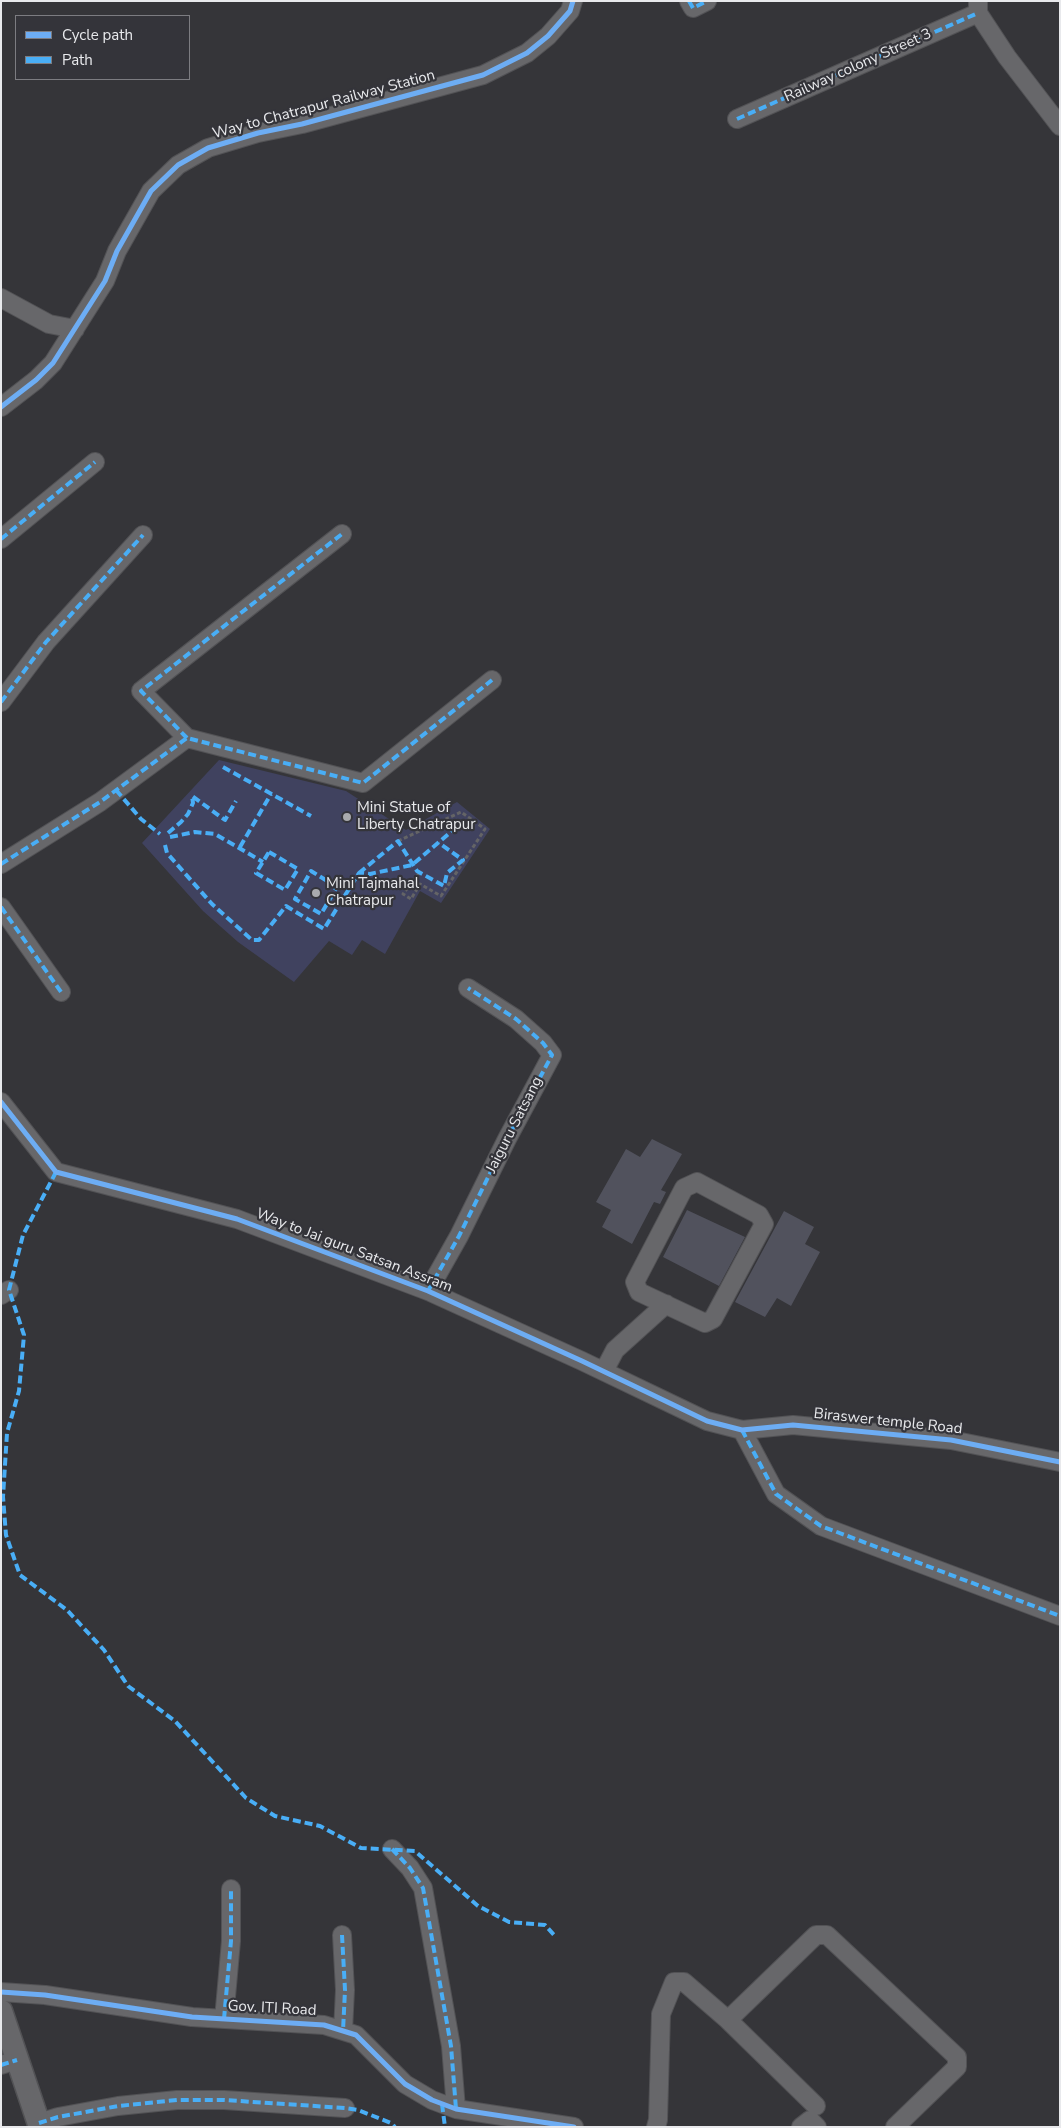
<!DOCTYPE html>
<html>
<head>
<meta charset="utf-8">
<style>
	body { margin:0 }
	#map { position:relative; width:1061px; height:2128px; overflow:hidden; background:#353539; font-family:"Nunito Sans",sans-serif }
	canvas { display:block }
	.frame { position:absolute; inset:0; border:2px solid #e8e9ec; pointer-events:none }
	.legend { position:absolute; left:15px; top:15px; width:175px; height:65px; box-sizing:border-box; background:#34343a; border:1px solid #7c7c81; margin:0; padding:6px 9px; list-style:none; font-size:15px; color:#e8e9ec }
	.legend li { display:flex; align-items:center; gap:10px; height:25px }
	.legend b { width:25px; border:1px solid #7c7c81 }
</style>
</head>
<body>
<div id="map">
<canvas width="1061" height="2128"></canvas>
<div class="frame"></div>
<ul class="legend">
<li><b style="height:6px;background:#6dadf4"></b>Cycle path</li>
<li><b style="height:6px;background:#49aef6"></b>Path</li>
</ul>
</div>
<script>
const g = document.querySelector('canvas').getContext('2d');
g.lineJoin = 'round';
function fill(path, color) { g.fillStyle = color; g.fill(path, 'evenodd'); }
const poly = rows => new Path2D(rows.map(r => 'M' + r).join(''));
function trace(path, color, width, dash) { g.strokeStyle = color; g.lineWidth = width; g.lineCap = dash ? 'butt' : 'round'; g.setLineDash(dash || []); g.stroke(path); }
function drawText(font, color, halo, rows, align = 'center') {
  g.font = font + ' "Nunito Sans",sans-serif'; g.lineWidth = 4.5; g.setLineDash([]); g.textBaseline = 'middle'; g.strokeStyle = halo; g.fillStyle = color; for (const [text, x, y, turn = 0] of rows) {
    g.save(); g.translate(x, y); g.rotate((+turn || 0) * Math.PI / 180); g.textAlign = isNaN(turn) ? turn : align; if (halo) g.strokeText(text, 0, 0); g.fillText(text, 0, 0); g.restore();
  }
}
const green = poly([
	[219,760,346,791,406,830,457,802,490,829,441,903,420,891,385,954,362,940,352,955,329,941,294,982,238,942,203,911,142,843]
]);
const building = poly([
	[652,1139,682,1154,661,1190,666,1192,660,1204,654,1202,632,1244,602,1227,611,1210,596,1202,626,1149,640,1157],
	[687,1210,745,1237,719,1286,663,1257],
	[784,1211,814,1227,805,1244,820,1252,791,1306,777,1298,765,1317,735,1302]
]);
const path = poly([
	[398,841,461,812,485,829,441,896,420,884,411,899,403,894,419,873]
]);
const minor = poly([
	[689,1,693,8,707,1],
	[978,2,978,13,1007,57,1060,126],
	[737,119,978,13],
	[1,298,49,324,75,329],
	[1,407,36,380,53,363,105,281,117,251,151,191,178,165,208,148,258,133,302,124,483,75,527,53,548,36,570,11,573,1],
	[1,539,95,462],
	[1,702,46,642,143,535],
	[187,738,141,691,342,534],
	[1,864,100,802,187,738,363,783,492,680],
	[1,907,61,992],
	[1,1102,56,1172,237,1219,428,1291,582,1361,707,1421,742,1430,793,1425,951,1440,1060,1462],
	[697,1182,759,1215,764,1224,713,1319,705,1323,639,1292,635,1282,684,1188,697,1182],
	[428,1291,459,1236,507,1139,552,1055,543,1043,516,1019,468,988],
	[1,1295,9,1290],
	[604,1371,615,1350,666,1304],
	[742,1430,776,1494,821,1526,1060,1616],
	[392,1849,410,1868,423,1888,451,2046,456,2109],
	[342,1935,345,1990,343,2031],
	[1,1992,45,1995,192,2017,324,2025,356,2035,405,2084,432,2100,456,2109,574,2127],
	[224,2019,231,1941,231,1889],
	[1,2065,17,2060],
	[816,2106,728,2020,816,1935,827,1935,957,2057,957,2067,895,2127],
	[39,2123,58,2117,118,2106,177,2100,224,2100,345,2108],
	[656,2127,658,2120,661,2014,674,1982,684,1982,728,2020],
	[801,2127,810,2120,817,2127]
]);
const tertiary = poly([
	[1,2011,40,2127]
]);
const quiet = poly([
	[689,1,693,8,707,1],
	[737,119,978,13],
	[1,539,95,462],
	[1,702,46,642,143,535],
	[187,738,141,691,342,534],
	[223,767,311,816],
	[116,790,141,819,160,834],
	[168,833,181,822,188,814,193,803,192,796,225,820,236,801],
	[170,837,195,832,215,834,263,862],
	[165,845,167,853,212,904,252,940,259,940,286,906,324,929,359,873,370,874,412,865,458,826],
	[240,847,271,794],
	[269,852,298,869,285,890,256,873,269,852],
	[1,864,100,802,187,738,363,783,492,680],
	[359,873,398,841,417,871,444,886,447,873,463,860,439,843],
	[337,887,311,871,295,899,321,914,337,887,346,881,353,883],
	[1,907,61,992],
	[56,1172,23,1235,9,1290,24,1335,19,1391,7,1433,3,1497,6,1535,20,1575,67,1610,104,1650,128,1686,175,1721,246,1798,275,1816,320,1826,361,1848,415,1851,478,1906,509,1922,545,1925,554,1935],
	[428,1291,459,1236,507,1139,552,1055,543,1043,516,1019,468,988],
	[742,1430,776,1494,821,1526,1060,1616],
	[392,1849,410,1868,423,1888,451,2046,456,2109],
	[342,1935,345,1990,343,2031],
	[224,2019,231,1941,231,1889],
	[1,2065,17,2060],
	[442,2104,445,2127],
	[39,2123,58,2117,118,2106,177,2100,224,2100,345,2108,358,2110,391,2123,395,2127]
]);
const cycleway = poly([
	[1,407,36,380,53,363,105,281,117,251,151,191,178,165,208,148,258,133,302,124,483,75,527,53,548,36,570,11,573,1],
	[1,1102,56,1172,237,1219,428,1291,582,1361,707,1421,742,1430,793,1425,951,1440,1060,1462],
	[1,1992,45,1995,192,2017,324,2025,356,2035,405,2084,432,2100,456,2109,574,2127]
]);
const markers = [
	[347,817,5,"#a9aaad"],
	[316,893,5,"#a9aaad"]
];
const streetNames = [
	["Railway colony Street 3",858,66,-24],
	["Way to Chatrapur Railway Station",324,105,-15],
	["Jaiguru Satsang",515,1125,-63],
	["Way to Jai guru Satsan Assram",354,1251,21],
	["Biraswer temple Road",888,1422,6],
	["Gov. ITI Road",272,2009,3]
];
const poiNames = [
	["Mini Statue of",357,808],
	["Liberty Chatrapur",357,825],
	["Mini Tajmahal",326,884],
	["Chatrapur",326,901]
];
fill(green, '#40425f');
fill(building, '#51525d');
trace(minor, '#525255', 20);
trace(tertiary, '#525255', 25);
trace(path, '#646466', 3, [4, 2.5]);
trace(minor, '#67676a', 18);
trace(tertiary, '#67676a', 22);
trace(quiet, '#49aef6', 4, [8, 4]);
trace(cycleway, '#6dadf4', 5);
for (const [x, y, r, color] of markers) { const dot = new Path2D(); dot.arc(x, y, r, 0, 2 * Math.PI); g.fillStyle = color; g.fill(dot); trace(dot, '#34343a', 2); }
drawText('15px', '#e8e9ec', '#34343a', streetNames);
drawText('15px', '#e8e9ec', '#34343a', poiNames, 'left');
</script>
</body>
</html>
